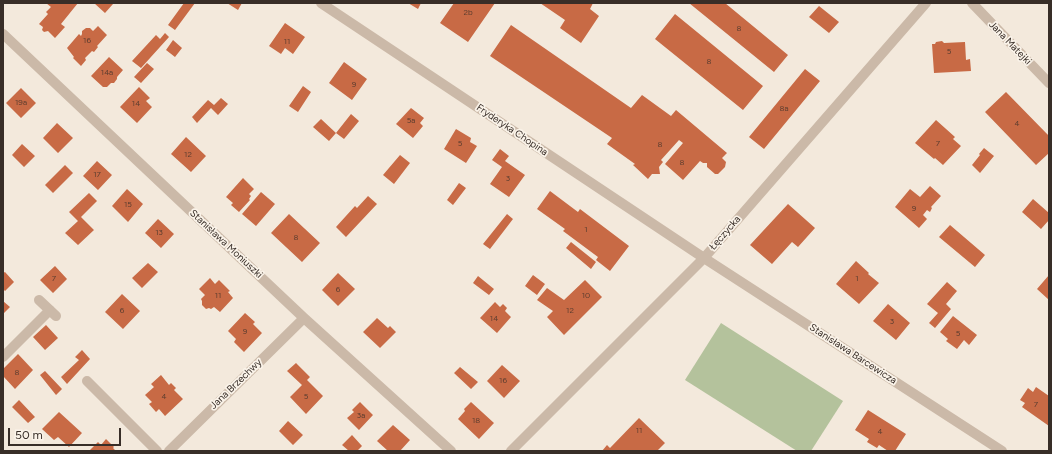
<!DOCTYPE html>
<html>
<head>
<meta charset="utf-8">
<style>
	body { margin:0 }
	#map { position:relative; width:1052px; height:454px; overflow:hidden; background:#f3e9dc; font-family:Figtree,sans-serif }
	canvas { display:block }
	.frame { position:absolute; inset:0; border:4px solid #382e28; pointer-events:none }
	.scale { position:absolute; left:8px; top:428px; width:113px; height:18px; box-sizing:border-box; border:2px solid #382e28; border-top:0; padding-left:5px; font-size:12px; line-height:14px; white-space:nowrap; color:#382e28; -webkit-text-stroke:3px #faf3e9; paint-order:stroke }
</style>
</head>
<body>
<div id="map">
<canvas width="1052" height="454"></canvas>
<div class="frame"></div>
<div class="scale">50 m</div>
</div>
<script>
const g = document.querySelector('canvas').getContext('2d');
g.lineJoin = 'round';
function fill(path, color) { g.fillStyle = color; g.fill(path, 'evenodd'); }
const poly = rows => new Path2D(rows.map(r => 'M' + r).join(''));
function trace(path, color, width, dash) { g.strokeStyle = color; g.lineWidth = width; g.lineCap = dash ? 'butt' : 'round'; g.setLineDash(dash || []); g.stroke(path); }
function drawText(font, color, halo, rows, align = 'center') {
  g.font = font + ' Figtree,sans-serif'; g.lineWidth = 3.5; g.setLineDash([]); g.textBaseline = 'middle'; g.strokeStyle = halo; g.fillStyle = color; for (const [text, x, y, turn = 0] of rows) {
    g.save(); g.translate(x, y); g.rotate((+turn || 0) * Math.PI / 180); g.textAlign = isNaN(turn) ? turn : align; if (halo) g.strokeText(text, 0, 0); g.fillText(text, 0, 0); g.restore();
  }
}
const green = poly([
	[721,323,843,401,811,451,797,451,685,380]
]);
const building = poly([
	[46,3,78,3,61,24,65,27,55,38,48,31,44,32,42,30,43,27,39,24,48,14,46,12,51,7],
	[94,3,112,3,113,4,105,13],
	[184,3,195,3,175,30,168,25],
	[227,3,242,3,238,10],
	[408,3,421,3,418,9],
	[454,3,495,3,468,42,440,23],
	[540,3,593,3,590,9,599,16,581,43,560,28,565,20],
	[689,3,725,3,788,55,774,72],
	[819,6,839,22,829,33,809,17],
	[675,14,763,86,743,110,655,39],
	[285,23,305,37,293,54,285,48,281,54,269,46],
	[511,25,631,108,642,95,671,116,676,110,727,153,722,158,726,162,725,167,718,174,715,174,707,167,707,163,703,163,700,161,683,180,665,164,683,143,679,140,661,160,663,162,659,167,660,174,652,174,648,179,633,165,635,164,607,144,612,138,490,56],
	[98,26,107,35,97,46,98,47,94,52,92,51,85,58,86,60,81,66,73,58,74,57,67,48,79,34,81,36,82,34,82,31,86,28,90,28,93,31],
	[165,33,169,37,141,68,132,61,156,35,160,39],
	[173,40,182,48,175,57,166,50],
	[942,41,944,43,965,42,966,60,970,59,971,71,934,73,932,44,935,44,936,42],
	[109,57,123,70,117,77,117,79,114,83,111,83,107,87,103,87,91,76],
	[344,62,367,79,352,100,329,83],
	[147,63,154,69,141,83,134,77],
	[805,69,820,81,764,149,749,137],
	[303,86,311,92,298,112,289,106],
	[139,87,150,98,146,101,152,107,137,123,120,107],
	[21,88,36,103,21,118,6,103],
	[1006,92,1049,136,1049,153,1036,165,985,112],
	[221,98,228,104,218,115,211,108,197,123,192,117,208,100,214,105],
	[411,108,424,118,420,123,423,126,413,138,396,124],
	[351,114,359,121,344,139,336,133],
	[321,119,336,133,329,141,313,127],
	[936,120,955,137,953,139,961,146,943,165,935,158,934,159,915,143],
	[57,123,73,138,58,153,43,138],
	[456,129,471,138,470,142,477,146,466,163,444,149],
	[186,137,206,156,191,172,171,154],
	[22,144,35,156,24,167,12,155],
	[984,148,994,156,980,173,972,165,980,155,979,154],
	[500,149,509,156,505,161,525,175,509,197,490,184,502,167,492,160],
	[400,155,410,163,394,184,383,175],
	[97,161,112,175,98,190,83,176],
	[65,165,73,173,53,193,45,185],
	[243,178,254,189,249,194,251,196,249,199,250,200,239,212,231,205,233,203,226,197],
	[459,183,466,188,453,205,447,200],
	[930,186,941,196,931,207,932,208,930,212,927,210,923,215,927,219,919,228,895,207,910,189,920,197],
	[127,189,143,204,128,222,112,206],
	[550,191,578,212,580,209,629,246,610,271,596,260,598,257,563,231,565,229,537,209],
	[261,192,275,204,256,226,242,214],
	[89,193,97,201,81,217,94,230,78,245,65,233,78,221,69,212],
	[368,196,377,204,346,237,336,227,355,206,357,208],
	[1033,199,1049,213,1049,220,1041,229,1022,212],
	[788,204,815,228,798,247,792,242,772,264,750,245],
	[289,214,320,243,302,262,271,233],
	[507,214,513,219,490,249,483,244],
	[158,219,174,234,161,248,145,233],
	[950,225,985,255,975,267,939,237],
	[571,242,596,262,591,269,566,248],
	[856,261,869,273,868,274,879,283,859,304,836,284],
	[148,263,158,272,142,288,132,278],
	[55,266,67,279,53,293,40,280],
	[5,272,14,282,5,291,3,289,3,273],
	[338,273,355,289,338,306,322,290],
	[533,275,545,284,537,295,525,286],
	[1049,275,1049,300,1037,289],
	[478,276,494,289,489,295,473,283],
	[210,278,215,284,219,280,230,291,228,292,233,298,220,312,214,307,211,309,209,308,206,309,202,305,202,301,201,299,205,295,199,289],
	[585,280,602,297,564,335,547,317,553,311,537,300,547,288,564,300],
	[947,282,957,291,946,304,951,309,935,328,929,323,938,313,927,304],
	[122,294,140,311,123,329,105,312],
	[3,301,10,307,3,314],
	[495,302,500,307,503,304,507,308,505,311,511,317,497,333,480,318],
	[888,304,910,323,896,340,873,321],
	[245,313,255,322,253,324,262,333,244,352,234,342,236,339,228,331],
	[953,316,977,335,969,345,964,340,957,349,946,341,948,339,940,332],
	[377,318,388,328,390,326,396,332,380,348,363,332],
	[46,325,58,338,45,350,33,337],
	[82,350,90,359,67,384,61,377,79,360,75,357],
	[18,354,33,370,15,389,3,376,3,369],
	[296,363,310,377,307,380,323,396,306,414,290,397,302,385,287,371],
	[502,365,520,381,504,398,487,381],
	[460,367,478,382,471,389,454,373],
	[45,371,62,389,56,395,40,375],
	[161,375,169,385,171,383,176,388,174,390,183,399,165,416,159,409,156,412,149,404,152,402,145,395,154,387,151,384],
	[1036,387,1049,396,1049,426,1022,407,1025,403,1020,400,1028,388,1033,392],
	[19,400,35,417,28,423,12,407],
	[360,402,373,415,359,430,347,418,354,412,352,410],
	[471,402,494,423,479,439,458,419,465,411,464,409],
	[868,410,906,434,895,451,888,451,879,445,877,448,867,442,869,439,855,430],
	[59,412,82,433,69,447,58,437,54,440,42,429],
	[639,418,665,443,657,451,602,451,607,445,610,448],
	[288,421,303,435,293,445,279,431],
	[393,425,410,440,400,451,388,451,377,441],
	[352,435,362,446,357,451,349,451,342,445],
	[106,439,114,447,113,448,116,451,90,450,98,442,101,445]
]);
const minor = poly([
	[321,3,704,258,1002,451],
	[972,3,1049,83],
	[3,34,304,318,451,451],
	[39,300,56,316],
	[3,357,50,310],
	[87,381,157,451],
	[169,451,304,318],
	[511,451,704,258,926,3]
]);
const numberNames = [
	["2b",468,13],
	["8",739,29],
	["16",87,41],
	["11",287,42],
	["5",949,52],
	["8",709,62],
	["14a",107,73],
	["9",354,85],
	["19a",21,103],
	["14",136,104],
	["8a",784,109],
	["5a",411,121],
	["4",1017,124],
	["5",460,144],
	["7",938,144],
	["8",660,145],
	["12",188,155],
	["8",682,163],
	["17",97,175],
	["3",508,179],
	["15",128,205],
	["9",914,209],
	["1",586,230],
	["13",159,233],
	["8",296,238],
	["7",54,279],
	["1",857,279],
	["6",338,290],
	["11",218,296],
	["10",586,296],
	["6",122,311],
	["12",570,311],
	["14",494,319],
	["3",892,322],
	["9",245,332],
	["5",958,334],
	["8",17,373],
	["16",503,381],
	["4",164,397],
	["5",306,397],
	["7",1036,405],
	["3a",361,416],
	["18",476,421],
	["11",639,431],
	["4",880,432]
];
const streetNames = [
	["Jana Matejki",1010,43,46],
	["Fryderyka Chopina",512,130,34],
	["Łęczycka",725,233,-49],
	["Stanisława Moniuszki",226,244,43],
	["Stanisława Barcewicza",853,354,33],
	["Jana Brzechwy",236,384,-44]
];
fill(green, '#b4c29c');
fill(building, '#c86a45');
trace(minor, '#cbb9a8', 10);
drawText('8px', '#5c3d2f', null, numberNames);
drawText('10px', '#382e28', '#faf3e9', streetNames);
</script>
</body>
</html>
